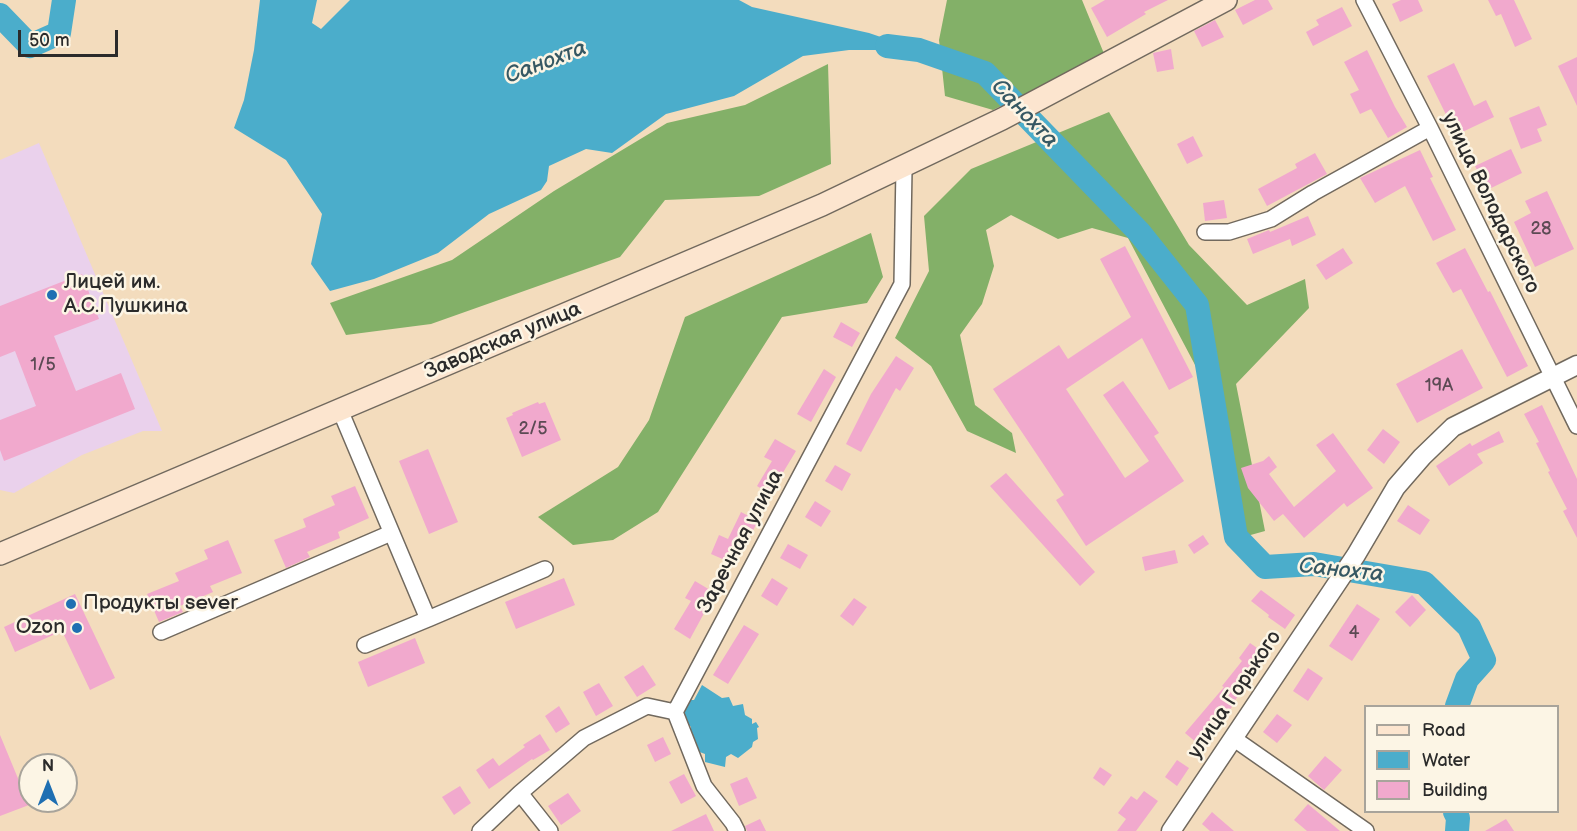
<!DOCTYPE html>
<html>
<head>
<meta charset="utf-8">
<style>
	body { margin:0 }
	#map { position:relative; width:1577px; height:831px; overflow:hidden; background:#f3dcbd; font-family:"Balsamiq Sans",sans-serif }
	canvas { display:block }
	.legend { position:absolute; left:1364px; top:705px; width:195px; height:108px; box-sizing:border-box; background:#fcf5e5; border:2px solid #a8a49b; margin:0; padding:8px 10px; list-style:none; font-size:18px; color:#2b2b2b }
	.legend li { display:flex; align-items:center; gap:12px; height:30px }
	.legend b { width:30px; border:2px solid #a8a49b }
	.north { position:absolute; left:18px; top:753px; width:60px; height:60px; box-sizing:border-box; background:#fcf5e5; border:2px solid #a8a49b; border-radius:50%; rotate:0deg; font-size:16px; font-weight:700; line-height:24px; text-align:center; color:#2b2b2b }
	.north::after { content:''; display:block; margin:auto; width:21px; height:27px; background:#1f6fb2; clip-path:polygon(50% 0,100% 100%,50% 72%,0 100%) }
	.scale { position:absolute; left:18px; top:30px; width:100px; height:27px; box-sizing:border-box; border:3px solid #2b2b2b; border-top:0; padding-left:8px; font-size:18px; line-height:21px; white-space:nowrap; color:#2b2b2b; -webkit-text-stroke:4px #fcf5e5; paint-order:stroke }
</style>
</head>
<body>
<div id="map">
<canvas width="1577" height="831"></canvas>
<ul class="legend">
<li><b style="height:8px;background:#fce5cf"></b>Road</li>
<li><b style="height:16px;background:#4badcb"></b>Water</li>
<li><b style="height:16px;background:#f1a9cd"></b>Building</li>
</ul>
<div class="north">N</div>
<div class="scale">50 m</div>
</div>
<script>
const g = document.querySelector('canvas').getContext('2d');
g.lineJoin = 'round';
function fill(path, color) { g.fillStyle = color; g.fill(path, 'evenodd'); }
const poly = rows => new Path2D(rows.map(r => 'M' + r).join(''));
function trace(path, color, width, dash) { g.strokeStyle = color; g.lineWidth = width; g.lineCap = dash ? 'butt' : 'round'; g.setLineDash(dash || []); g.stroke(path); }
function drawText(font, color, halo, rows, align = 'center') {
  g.font = font + ' "Balsamiq Sans",sans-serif'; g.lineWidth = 5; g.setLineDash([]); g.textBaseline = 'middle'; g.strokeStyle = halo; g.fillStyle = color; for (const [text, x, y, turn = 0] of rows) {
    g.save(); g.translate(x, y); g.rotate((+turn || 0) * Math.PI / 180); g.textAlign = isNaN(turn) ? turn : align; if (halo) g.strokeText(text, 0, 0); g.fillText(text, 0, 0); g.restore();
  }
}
const built = poly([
	[39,143,162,431,143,431,82,455,14,493,0,490,0,160]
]);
const forest = poly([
	[947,0,1082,0,1105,56,993,110,945,96,939,40],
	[828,64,831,164,759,196,665,200,620,257,431,324,346,335,330,303,452,260,554,191,667,123,745,105],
	[1109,112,1189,245,1247,305,1305,279,1309,308,1236,384,1265,531,1229,541,1203,380,1128,238,1092,228,1058,239,1011,215,986,230,994,266,982,304,960,335,975,405,1012,433,1016,453,967,431,931,366,895,338,929,271,924,216,971,169],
	[871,233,883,277,867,303,782,317,658,512,613,540,573,545,538,517,618,467,649,420,685,317]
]);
const water = poly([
	[260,0,317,0,312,23,321,29,350,0,739,0,752,7,869,33,919,50,849,50,803,56,734,96,666,114,612,153,586,149,549,166,547,181,541,190,489,214,438,253,374,279,330,291,311,264,322,214,286,160,234,128,244,100,254,50],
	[702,685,722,698,729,697,733,706,743,704,745,715,752,719,752,724,756,722,759,727,757,728,758,739,753,742,752,747,738,758,731,754,726,757,725,767,705,762,705,754,697,751,691,735,691,727,681,716,688,700,694,700]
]);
const river = poly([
	[0,15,30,46,59,33,64,0],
	[887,46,919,50,985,73,1139,232,1197,305,1236,537,1265,567,1314,564,1424,583,1469,627,1484,660,1467,679,1457,706],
	[1455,812,1458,818,1457,831]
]);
const building = poly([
	[1105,0,1168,0,1144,12,1146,14,1107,37,1091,8],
	[1255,0,1268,0,1273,9,1243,25,1235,10],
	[1401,0,1418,0,1423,11,1400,22,1392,4],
	[1488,0,1514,0,1532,39,1515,47,1501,14,1496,16],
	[1342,7,1352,26,1313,46,1306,32,1319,25,1316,20],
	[1215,20,1224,37,1202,47,1194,31],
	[1171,49,1174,69,1157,72,1153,53],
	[1367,50,1395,107,1407,127,1388,138,1371,109,1360,114,1350,94,1359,90,1344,62],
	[1577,57,1577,106,1558,66],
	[1454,63,1474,106,1486,100,1494,117,1456,135,1427,76],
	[1539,106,1547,125,1537,129,1542,141,1521,149,1509,118],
	[1193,136,1203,156,1187,164,1177,144],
	[1511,149,1522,173,1487,190,1475,166],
	[1420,150,1433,177,1430,178,1456,230,1433,241,1405,186,1375,203,1360,178],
	[1315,153,1327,174,1267,206,1258,189,1297,168,1295,164],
	[1547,191,1574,249,1535,267,1514,222,1531,213,1525,201],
	[1224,200,1227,218,1205,221,1203,203],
	[1308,216,1316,235,1292,246,1290,239,1253,254,1247,239,1269,230,1270,232],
	[1125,246,1193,377,1169,390,1142,338,1066,389,1125,478,1149,461,1103,395,1123,381,1159,433,1154,436,1184,481,1086,546,1056,500,1064,495,993,389,1059,345,1068,359,1131,317,1100,259],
	[1343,248,1353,263,1326,280,1316,265],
	[1465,248,1488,292,1490,291,1528,366,1507,377,1461,289,1453,293,1436,263],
	[82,274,99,319,54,336,76,391,121,373,135,409,4,461,0,450,0,420,36,406,15,351,0,357,0,306],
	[841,322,860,333,852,347,833,337],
	[1462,349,1483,388,1417,423,1396,384],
	[896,356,914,368,900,391,896,388,861,452,846,444,871,394],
	[824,369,836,377,811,422,797,414],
	[538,402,539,404,545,402,561,440,522,457,506,418,513,415,512,413],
	[1542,405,1577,479,1577,538,1563,511,1567,509,1548,472,1550,471,1536,443,1539,442,1524,414],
	[1383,429,1400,442,1384,464,1367,450],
	[1499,431,1504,442,1477,454,1483,463,1449,486,1436,466,1470,443,1472,446],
	[1333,433,1373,488,1347,507,1344,503,1304,538,1283,514,1274,521,1248,488,1241,468,1263,461,1269,456,1277,467,1269,474,1294,507,1336,471,1316,445],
	[775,439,796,451,770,494,757,486,772,461,764,457],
	[428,449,458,522,429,534,399,461],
	[835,465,851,474,842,491,825,481],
	[1006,473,1095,572,1080,586,990,486],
	[355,486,369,518,338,532,340,538,307,552,310,557,286,568,274,540,306,527,303,519,335,505,331,496],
	[815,501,831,511,821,527,805,517],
	[1408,505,1430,520,1420,535,1397,521],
	[741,512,758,521,748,540,745,538,734,564,711,554,719,535,728,539],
	[1203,535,1209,544,1194,554,1188,545],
	[228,540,242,573,210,586,213,592,180,606,183,612,159,622,147,594,179,581,175,573,208,559,204,550],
	[788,544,808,555,800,569,780,558],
	[1175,550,1178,563,1145,571,1142,557],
	[564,578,575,605,516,629,505,602],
	[772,578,788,588,777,606,761,596],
	[695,581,715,593,690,639,674,629,691,601,685,598],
	[1261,590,1295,615,1285,629,1268,617,1269,615,1251,601],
	[75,594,115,678,90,690,62,631,15,652,4,627],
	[1412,595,1426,610,1410,627,1395,612],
	[854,598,867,607,853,626,840,616],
	[1357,604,1380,619,1352,661,1329,646],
	[744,625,759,634,728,684,713,675],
	[415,638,425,663,368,687,358,662],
	[1250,643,1267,655,1231,706,1232,707,1210,733,1213,735,1203,748,1185,733,1224,687,1222,686,1242,661,1239,658],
	[643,665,656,685,637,697,624,677],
	[1308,668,1323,678,1308,701,1293,691],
	[599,683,613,706,596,716,583,692],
	[559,706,570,724,556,733,545,716],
	[1277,714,1292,725,1277,743,1263,732],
	[540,734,550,750,533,760,532,759,489,789,476,770,493,758,499,766,525,747,523,745],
	[0,735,29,805,0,816],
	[663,737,671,754,655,762,647,745],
	[1325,756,1342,770,1324,790,1308,776],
	[1177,760,1189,768,1177,786,1165,777],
	[1100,767,1112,775,1104,786,1093,778],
	[684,774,696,796,681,804,669,782],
	[747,777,757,798,739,806,730,784],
	[460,786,471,803,454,815,442,797],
	[1144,791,1158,801,1136,831,1117,831,1126,819,1118,813,1131,796,1137,800],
	[568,793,581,811,561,825,548,806],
	[1308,804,1340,831,1307,831,1294,820],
	[1212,812,1234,831,1210,831,1202,824],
	[706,814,714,831,671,831],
	[760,819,766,831,747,831,745,826],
	[1506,819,1514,831,1485,831]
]);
const minor = poly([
	[1364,0,1430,128,1577,426],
	[1205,232,1229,232,1271,219,1313,193,1430,128],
	[340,410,428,619,545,569],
	[161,632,391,533],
	[365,645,428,619],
	[675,712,902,284,904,168],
	[675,712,704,786,733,823,737,831],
	[1233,738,1366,831],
	[520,793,550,831],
	[480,831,520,793,584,738,647,706,675,712]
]);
const tertiary = poly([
	[1171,831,1356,555,1396,487,1422,457,1453,427,1577,365]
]);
const secondary = poly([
	[0,554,822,205,1002,119,1226,0]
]);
const markers = [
	[52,295,6,"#1f6fb2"],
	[71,604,6,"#1f6fb2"],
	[77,628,6,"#1f6fb2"]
];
const numberNames = [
	["28",1541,229],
	["1/5",43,365],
	["19А",1439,386],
	["2/5",533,429],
	["4",1354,633]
];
const streetNames = [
	["улица Володарского",1490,203,64],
	["Заводская улица",503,341,-23],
	["Заречная улица",741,542,-62],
	["улица Горького",1235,695,-56]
];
const poiNames = [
	["Лицей им.",64,283],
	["А.С.Пушкина",64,307],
	["Продукты sever",83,604],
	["Ozon",65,628,"right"]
];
const waterNames = [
	["Санохта",546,63,-21],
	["Санохта",1024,114,46],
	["Санохта",1341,571,6]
];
fill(built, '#ead1ec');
fill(forest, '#83b068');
fill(water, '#4badcb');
trace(river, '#4badcb', 24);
fill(building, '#f1a9cd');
trace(minor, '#71695e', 18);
trace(tertiary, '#71695e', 21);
trace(secondary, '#71695e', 24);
trace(minor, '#fff', 15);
trace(tertiary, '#fff', 18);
trace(secondary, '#fce5cf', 21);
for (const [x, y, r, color] of markers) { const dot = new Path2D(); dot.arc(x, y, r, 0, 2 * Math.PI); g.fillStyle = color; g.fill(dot); trace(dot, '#fcf5e5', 2); }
drawText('18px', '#5c4a54', null, numberNames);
drawText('21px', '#2b2b2b', '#fcf5e5', streetNames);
drawText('21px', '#2b2b2b', '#fcf5e5', poiNames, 'left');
drawText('italic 22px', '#365863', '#fcf5e5', waterNames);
</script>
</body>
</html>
